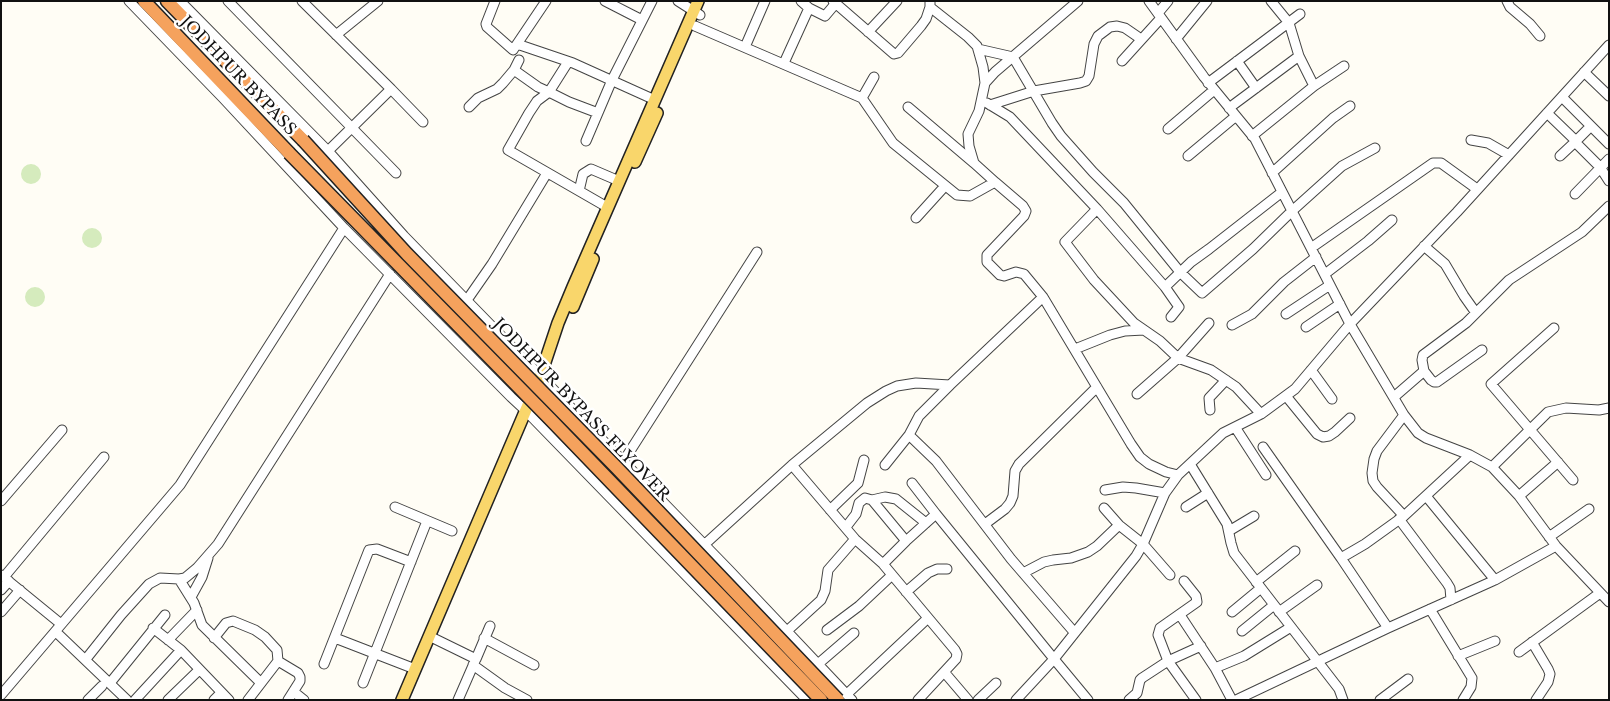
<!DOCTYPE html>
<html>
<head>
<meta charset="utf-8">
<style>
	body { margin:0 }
	#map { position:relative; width:1610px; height:701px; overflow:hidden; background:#fffdf5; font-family:"Libre Baskerville",serif }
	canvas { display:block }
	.frame { position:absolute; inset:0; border:2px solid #111; pointer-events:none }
</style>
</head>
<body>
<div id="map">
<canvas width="1610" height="701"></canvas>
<div class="frame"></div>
</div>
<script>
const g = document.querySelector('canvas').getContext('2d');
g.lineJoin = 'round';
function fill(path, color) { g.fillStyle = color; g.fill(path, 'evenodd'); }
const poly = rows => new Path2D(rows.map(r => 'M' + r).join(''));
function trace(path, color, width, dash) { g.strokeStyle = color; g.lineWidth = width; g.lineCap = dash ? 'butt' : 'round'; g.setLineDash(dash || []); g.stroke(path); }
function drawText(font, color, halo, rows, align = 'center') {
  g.font = font + ' "Libre Baskerville",serif'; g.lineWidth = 5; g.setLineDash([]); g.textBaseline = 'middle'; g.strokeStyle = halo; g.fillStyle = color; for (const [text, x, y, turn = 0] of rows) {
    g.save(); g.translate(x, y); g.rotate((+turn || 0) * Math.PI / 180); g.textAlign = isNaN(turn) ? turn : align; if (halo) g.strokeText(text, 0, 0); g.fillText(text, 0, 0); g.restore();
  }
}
const green = poly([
	'21 174a10 10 0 1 1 20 0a10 10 0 1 1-20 0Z',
	'82 238a10 10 0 1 1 20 0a10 10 0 1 1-20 0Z',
	'25 297a10 10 0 1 1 20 0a10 10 0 1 1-20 0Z'
]);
const minor = poly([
	[129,1,223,98,344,228,511,397,525,410,807,700],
	[180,1,328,151,404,236,729,570,852,700],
	[228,1,396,173],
	[302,1,391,89,328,151],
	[495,1,486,24,487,27,513,50,546,1],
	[605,1,642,20],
	[678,1,700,15],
	[801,1,809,8],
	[833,1,894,54,898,53,921,26,926,19,930,7,930,1],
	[1149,1,1204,77,1255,139,1350,324,1404,415,1418,433,1426,438,1470,455,1492,467,1519,496,1556,546,1609,602],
	[1507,1,1510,7,1530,24,1540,36],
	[930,7,968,37,977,46,983,67,985,83],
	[1158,13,1168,1],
	[695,26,862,98,893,143,957,195,970,196,995,182,1023,206,1026,211,1024,216,987,255,987,262,1000,275,1004,276,1016,272,1024,274,1043,297,1131,444,1140,457,1149,464,1166,472,1178,475],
	[868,32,897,1],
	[336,35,378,1],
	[1176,39,1207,1],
	[517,44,573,63,655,100],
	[745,47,765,1],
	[978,49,1013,57,1052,123,1061,136,1093,172,1124,203,1180,272,1202,293,1253,249,1292,211,1342,166,1375,148],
	[1299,56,1314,86],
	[1122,61,1161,18],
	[1237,61,1256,88],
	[784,63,809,8,825,16,836,3],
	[514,70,538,87,549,92,568,62],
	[1584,72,1609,96],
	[1208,83,1300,14],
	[391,89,423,122],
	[1562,97,1609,144],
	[862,98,874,77],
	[987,103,1010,117,1097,209],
	[990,105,1034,91,1080,83,1086,81,1089,76,1094,44,1098,36,1110,27,1117,26,1125,28,1141,39],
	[469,107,478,98,497,89,503,83,514,70,519,60],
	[908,107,974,163],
	[1229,108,1299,56,1289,23,1271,1],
	[598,113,569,102,549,92,537,101,529,113,508,150,607,207],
	[1547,113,1576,141],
	[1591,126,1575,142,1600,167,1609,181],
	[1168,129,1214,90],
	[1252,136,1314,86,1344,66],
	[1471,140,1488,143,1509,155],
	[586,141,612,80,652,1],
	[1188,156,1236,116],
	[1560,156,1575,142],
	[1272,173,1333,118,1350,106],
	[995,182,974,163,969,146,968,134,979,111,985,83,995,72,1078,1],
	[579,191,583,174,591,169,619,181],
	[1575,194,1609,159],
	[916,218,945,186],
	[1424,246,1445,264,1464,296,1476,313],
	[1311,248,1433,163,1441,163,1477,189],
	[1325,274,1368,241,1392,220],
	[1165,287,1179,307,1171,317],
	[467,300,492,264,547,173],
	[1286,314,1330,285],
	[1209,323,1178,358,1211,370,1236,387,1261,414],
	[1232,325,1252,314,1284,282,1316,257],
	[1306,327,1340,304],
	[1554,328,1491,384,1573,480],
	[1075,349,1110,335,1125,331,1144,330],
	[1311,370,1332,399],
	[1424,371,1431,380,1434,382,1437,382,1482,350],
	[1137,394,1178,358,1160,341,1134,323,1094,280,1065,242,1097,209,1165,287,1191,262,1209,249,1282,192],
	[1286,396,1317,434,1323,437,1329,436,1335,432,1350,418],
	[1394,397,1424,371,1422,360,1423,355,1466,323,1509,280,1582,232,1609,206],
	[1210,410,1209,398,1226,380],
	[1235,427,1266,475],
	[909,435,936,461,1011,559,1074,632],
	[1263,447,1341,558,1365,544,1404,516,1470,455],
	[623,462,757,252],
	[1190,464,1227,524,1231,543,1234,553,1339,689,1343,700],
	[792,465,867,403,886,391,897,386,916,383,950,385],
	[885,465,909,435,919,416,950,385,1043,297],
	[1492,467,1548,412,1566,408,1599,410,1609,408],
	[912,483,936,514],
	[1105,490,1123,487,1136,488,1165,493],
	[1426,496,1495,580],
	[1519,496,1558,462],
	[872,500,885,497,896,499,926,523],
	[1,501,62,430],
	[395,507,452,531],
	[1186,507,1208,493],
	[1104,508,1119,525,1143,544,1170,575],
	[830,510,858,483,864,460],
	[1404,516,1377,487,1373,481,1372,473,1374,459,1377,451,1404,415],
	[1399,519,1447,583,1450,588,1451,600],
	[985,524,1005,509,1010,503,1013,496,1015,471,1019,464,1097,387],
	[846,527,856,514,859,503,865,498,872,500,906,541,936,514,1054,659,1016,700],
	[1229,531,1254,516],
	[1549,537,1589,509],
	[704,545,792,465,855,539,883,564,955,650,957,654,956,659,918,700],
	[1341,558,1388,628],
	[883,564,906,541],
	[1023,573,1044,562,1053,560,1071,558,1088,552,1097,546,1119,525],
	[1,575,61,624],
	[4,577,104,457],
	[179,579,194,603,202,625,261,683],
	[1184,581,1196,596,1197,602,1160,628,1158,635,1168,661,1196,700],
	[1256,582,1295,551],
	[1,590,9,581],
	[906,592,928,573,937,569,947,569],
	[191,597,202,577,208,558],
	[1430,609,1472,678,1471,687,1463,700],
	[1,612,20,590],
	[1232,612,1261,588],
	[1279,612,1317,585],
	[1180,615,1215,668,1232,700],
	[153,628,181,650,229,700],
	[827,630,859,606,892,575],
	[787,631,821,600,825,591,828,570,855,539],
	[1242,631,1274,605],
	[56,632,127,700],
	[429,636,476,659,490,626],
	[214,638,226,623,233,621,255,630,265,637,277,650,278,661,248,700],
	[335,638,415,669],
	[484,638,534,665],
	[168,640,197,610],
	[1532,642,1548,669,1550,674,1548,682,1536,700],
	[1519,652,1600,593],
	[1458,656,1495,641],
	[86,659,121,615,149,584,160,578,179,579,185,578,197,568,218,544,390,274],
	[278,661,298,673,300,677,300,681,288,700],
	[324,664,369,550,377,549,411,562],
	[818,664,854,633],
	[473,665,505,688,527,700],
	[1215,668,1244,656,1291,627],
	[945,673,968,700],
	[110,683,165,615],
	[363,683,427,521],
	[294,692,304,700],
	[847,694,928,618],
	[1,695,180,485,344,228],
	[88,700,102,686],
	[135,700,181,650],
	[168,700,199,670],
	[214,700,221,693],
	[458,700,475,661],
	[978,700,996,683],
	[1088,700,1054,659,1136,556,1143,544,1165,493,1178,475,1223,433,1261,414,1295,389,1350,324,1457,212,1609,45],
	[1129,700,1137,693,1140,680,1142,678,1168,661,1201,646],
	[1236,700,1388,628,1495,580,1556,546],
	[1380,700,1408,679]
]);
const major = poly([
	[635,162,657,113],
	[573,307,593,259],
	[402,700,540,377,558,323,573,287,698,1]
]);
const highway = poly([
	[144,1,289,153],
	[167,1,303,140]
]);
const highwayBridge = poly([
	[303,140,407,254,616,467,838,700],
	[289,153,551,420,821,700]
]);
const streetNames = [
	["JODHPUR BYPASS",238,76,46],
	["JODHPUR BYPASS FLYOVER",581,410,46]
];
fill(green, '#d5ebbd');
trace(minor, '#444', 11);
trace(major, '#222', 14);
trace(highway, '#222', 15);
trace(minor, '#fff', 9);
trace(major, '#f9d66b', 11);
trace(highway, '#f5a25d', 12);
trace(highwayBridge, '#222', 15, []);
trace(highwayBridge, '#f5a25d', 12);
drawText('16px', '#111', '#fff', streetNames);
</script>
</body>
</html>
